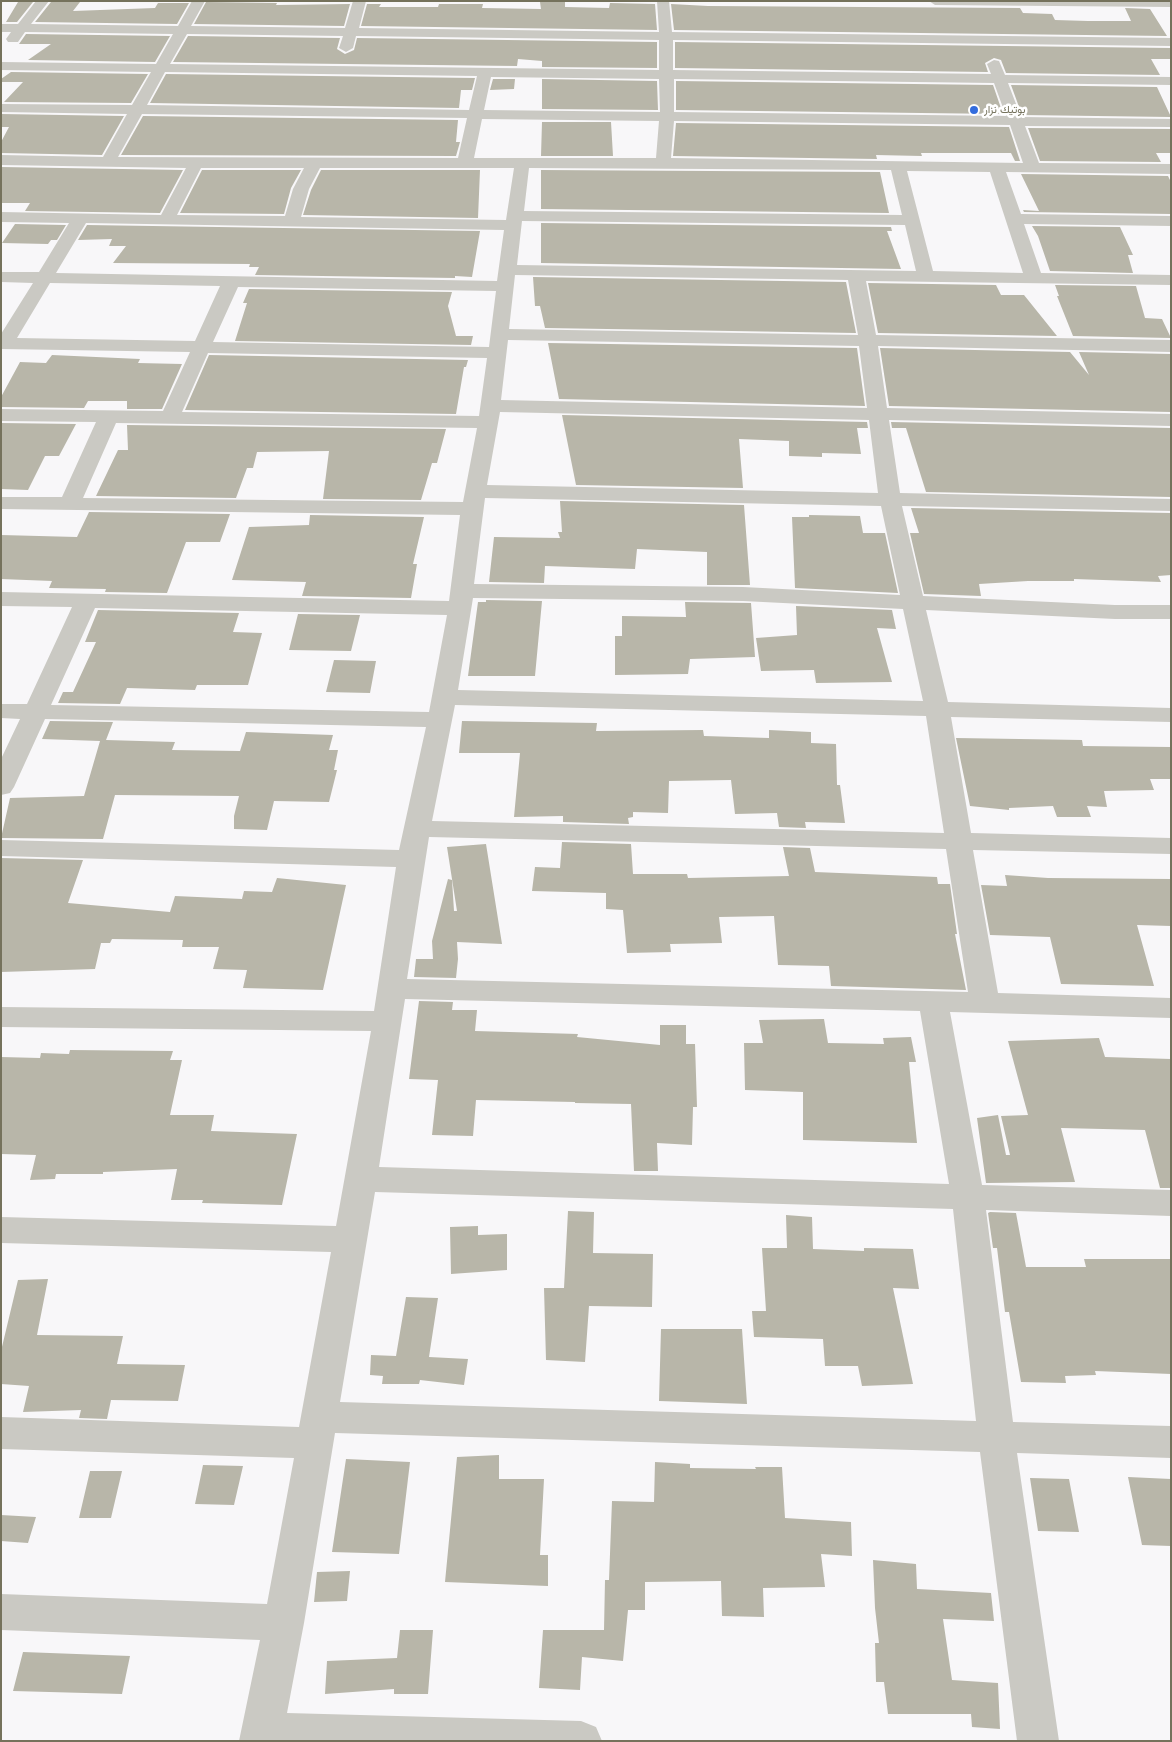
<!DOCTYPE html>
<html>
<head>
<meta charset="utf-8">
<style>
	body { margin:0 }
	#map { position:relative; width:1172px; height:1742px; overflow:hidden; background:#f8f7f9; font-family:"PT Sans",sans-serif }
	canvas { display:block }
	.frame { position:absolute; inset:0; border:2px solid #75725c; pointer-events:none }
</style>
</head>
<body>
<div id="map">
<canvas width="1172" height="1742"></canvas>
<div class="frame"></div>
</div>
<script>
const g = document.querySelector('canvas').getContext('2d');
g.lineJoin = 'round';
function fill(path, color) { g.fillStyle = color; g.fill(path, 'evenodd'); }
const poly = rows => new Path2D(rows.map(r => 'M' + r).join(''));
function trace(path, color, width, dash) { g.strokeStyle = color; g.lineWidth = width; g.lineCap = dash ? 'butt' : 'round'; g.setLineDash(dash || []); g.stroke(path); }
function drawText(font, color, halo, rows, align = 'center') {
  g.font = font + ' "PT Sans",Vazirmatn,sans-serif'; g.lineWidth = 5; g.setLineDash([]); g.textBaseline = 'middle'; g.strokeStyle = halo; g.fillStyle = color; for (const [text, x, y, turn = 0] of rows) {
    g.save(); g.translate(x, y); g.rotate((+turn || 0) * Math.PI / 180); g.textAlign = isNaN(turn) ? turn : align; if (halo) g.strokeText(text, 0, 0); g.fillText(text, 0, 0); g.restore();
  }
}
const building = poly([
	[22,1,33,2,17,22,6,22,18,2],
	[51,2,80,2,73,11,155,8,158,3,189,3,177,24,35,22],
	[206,2,277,3,276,5,350,4,344,26,194,24],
	[540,2,565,2,565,7,609,8,610,3,655,4,657,30,361,26,367,4,381,4,379,7,438,7,439,4,483,4,482,8,541,9],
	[671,4,708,6,1020,8,1023,13,1052,14,1055,20,1088,21,1131,21,1125,8,1150,9,1167,36,674,30],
	[26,34,170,36,155,62,28,60,51,44,19,44],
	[188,36,340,38,337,49,345,54,354,50,357,38,657,42,657,68,542,67,542,61,518,59,517,66,173,62],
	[675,42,1171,48,1171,59,1151,59,1160,75,1006,73,1001,60,994,58,985,63,988,72,675,68],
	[11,72,148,74,131,103,4,102,23,82,1,82,1,79],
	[166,74,475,78,472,90,461,90,459,108,150,103],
	[493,79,515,79,514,89,490,90],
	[542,79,657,81,658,110,542,109],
	[676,81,993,85,1003,114,676,110],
	[1011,85,1157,87,1171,117,1022,115],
	[1,114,124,116,102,155,1,153,1,142,9,127,1,127],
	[143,116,458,120,456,142,460,142,456,156,121,155],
	[542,122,611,122,613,156,541,156],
	[676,123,1009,127,1020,161,1015,161,1011,153,921,153,922,156,876,155,877,159,673,156],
	[1028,128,1171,129,1171,153,1156,153,1161,162,1040,161],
	[1,167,183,170,160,213,25,211,30,203,1,203],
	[202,170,301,170,291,188,284,214,180,213],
	[321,170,480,170,478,218,303,215,311,190],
	[541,170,880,172,889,213,541,209],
	[1021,174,1168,176,1171,182,1171,214,1024,212,1023,210,1039,211],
	[541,223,891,227,892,231,887,231,901,269,541,263],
	[15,224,66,225,57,240,51,240,48,244,2,243],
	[87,225,480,231,472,277,455,276,455,278,255,275,259,267,249,267,250,264,113,263,126,246,109,246,112,239,78,240],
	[1032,226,1120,227,1133,255,1128,255,1133,273,1050,271,1038,236],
	[533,277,846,282,856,333,545,328,540,306,535,306],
	[868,283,996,285,1001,295,1024,295,1057,336,878,333],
	[1055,285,1136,286,1145,318,1162,319,1171,338,1073,336,1057,296,1059,296],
	[249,289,452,292,448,306,456,336,473,336,471,345,235,341,247,303,243,303],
	[548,343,857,348,865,406,559,399],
	[880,348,1070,352,1089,375,1079,352,1171,354,1171,412,889,406],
	[52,355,140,359,138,363,182,364,162,409,127,409,127,401,88,401,84,408,1,407,1,397,20,362,46,363],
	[209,355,468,360,466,367,464,367,456,414,185,410],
	[562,415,867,422,868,428,857,428,861,454,822,453,822,457,789,456,789,441,739,439,743,488,576,485],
	[891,422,1171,428,1171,497,926,492,906,428,892,428],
	[1,423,76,424,59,456,45,456,28,490,1,489],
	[127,425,446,429,437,463,432,463,421,500,323,499,329,451,257,452,253,468,247,468,236,498,96,496,118,450,128,450],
	[560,501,744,505,750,585,707,585,707,552,637,549,635,569,545,566,544,583,489,582,494,537,560,538,558,532,562,532],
	[911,508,1171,513,1171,575,1158,576,1161,582,1074,579,1074,581,1028,581,979,584,981,596,924,594,910,533,919,533],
	[89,512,230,514,220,542,186,542,167,593,105,592,106,589,49,588,52,581,1,579,1,535,77,537],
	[310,515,424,517,413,564,417,564,411,598,302,596,306,582,232,580,249,527,309,525],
	[809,515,860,516,863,533,885,533,898,593,795,588,792,517,809,517],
	[486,600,542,601,535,676,468,676,478,602,486,602],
	[685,602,751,603,755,657,690,659,688,674,615,675,615,636,622,636,622,616,686,617],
	[796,606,892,610,896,629,877,628,892,682,816,683,814,670,761,671,756,638,797,635],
	[98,610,239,613,233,632,262,633,248,685,197,685,195,690,127,688,120,704,58,703,63,692,73,692,96,642,85,642],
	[298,614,360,615,351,651,289,650],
	[334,660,376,661,370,693,326,692],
	[50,721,113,722,106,740,175,742,172,750,240,751,246,732,333,735,329,750,338,750,334,770,337,770,329,802,274,801,267,830,234,829,234,816,239,796,115,795,103,839,1,838,10,798,84,796,100,741,42,739],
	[462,721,597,723,596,731,703,730,704,736,769,738,769,730,811,732,811,743,836,744,837,785,840,785,845,823,805,822,806,828,779,827,777,813,735,814,731,780,669,781,668,813,633,812,633,817,628,818,629,824,563,822,563,816,514,817,520,753,459,753],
	[956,738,1082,740,1083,746,1171,747,1171,779,1150,779,1154,790,1104,791,1107,807,1087,806,1091,817,1057,817,1053,806,1009,808,1009,810,970,806],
	[562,842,631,844,633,874,687,874,688,878,789,876,783,847,810,848,815,872,937,877,938,884,950,884,957,934,955,934,966,990,831,986,829,966,778,965,774,916,719,917,722,943,670,944,671,952,627,953,623,910,606,909,606,893,532,891,535,867,560,868],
	[486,844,502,944,457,942,458,959,456,978,414,977,416,959,433,959,432,941,448,879,452,880,454,911,457,911,447,847],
	[1,858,83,860,68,903,170,912,175,896,242,899,244,891,272,892,277,878,346,885,323,990,243,988,247,970,213,969,219,947,182,947,183,940,112,939,110,943,101,943,95,969,1,972],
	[1005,875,1048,878,1171,879,1171,926,1137,925,1154,986,1061,984,1050,937,990,935,981,885,1007,886],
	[419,1001,453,1002,452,1010,477,1010,475,1031,578,1034,577,1037,660,1045,660,1025,686,1025,686,1044,695,1044,697,1107,693,1107,692,1145,657,1143,658,1171,634,1171,631,1104,575,1103,575,1102,476,1100,473,1136,432,1135,438,1080,409,1079],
	[824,1019,828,1043,884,1044,883,1038,911,1037,916,1062,909,1062,917,1143,803,1140,803,1092,745,1090,744,1043,763,1043,759,1020],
	[1099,1038,1105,1057,1171,1059,1171,1188,1160,1188,1145,1130,1061,1128,1075,1182,986,1183,977,1118,998,1115,1006,1155,1010,1155,1001,1116,1028,1115,1008,1041],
	[70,1050,173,1051,170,1060,182,1060,170,1115,214,1115,211,1131,297,1134,282,1205,202,1203,203,1200,171,1200,177,1169,103,1172,103,1174,56,1174,55,1179,30,1180,36,1155,1,1154,1,1057,40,1058,41,1053,69,1054],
	[568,1211,594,1212,593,1253,653,1254,652,1307,589,1306,585,1362,546,1360,544,1288,564,1288],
	[990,1212,1016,1213,1026,1267,1086,1267,1084,1259,1171,1259,1171,1374,1095,1371,1096,1375,1065,1376,1066,1383,1021,1382,1009,1312,1005,1312,997,1248,993,1248,988,1213],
	[786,1215,812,1217,813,1249,864,1251,864,1248,913,1249,919,1289,893,1288,913,1384,862,1386,858,1366,825,1366,823,1339,754,1337,752,1311,766,1311,762,1248,787,1248],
	[478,1226,478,1235,507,1234,507,1270,451,1274,450,1227],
	[48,1279,37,1335,123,1336,117,1364,185,1365,178,1401,111,1400,107,1419,79,1418,81,1410,23,1412,29,1386,1,1384,1,1351,18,1280],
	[406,1297,438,1298,429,1357,468,1359,464,1385,420,1380,419,1384,382,1384,383,1376,370,1375,371,1355,396,1356],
	[661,1329,742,1329,747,1404,659,1401],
	[499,1455,499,1479,544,1479,540,1555,548,1555,548,1586,445,1582,457,1457],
	[346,1459,410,1462,399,1554,332,1552],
	[655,1462,690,1464,690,1468,756,1469,755,1467,782,1467,785,1518,851,1522,852,1556,821,1554,825,1587,763,1588,764,1617,722,1616,721,1581,645,1582,645,1610,628,1610,623,1661,582,1657,580,1690,539,1688,543,1630,604,1630,605,1580,609,1580,612,1501,654,1502],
	[203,1465,243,1466,234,1505,195,1504],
	[90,1471,122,1471,111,1518,79,1518],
	[1128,1477,1171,1479,1171,1546,1142,1545],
	[1030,1478,1069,1479,1079,1532,1038,1531],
	[1,1515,36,1517,28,1543,1,1541],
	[873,1560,916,1564,917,1589,991,1593,994,1621,943,1619,952,1680,998,1683,1000,1729,972,1727,971,1714,888,1714,884,1682,876,1682,875,1643,879,1643,875,1608],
	[350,1571,347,1601,314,1602,317,1572],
	[400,1630,433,1630,428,1694,394,1694,394,1689,325,1694,327,1661,397,1658],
	[23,1652,130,1656,122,1694,13,1691]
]);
const minor = poly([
	[36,1,49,1,31,24,178,26,192,1,205,1,191,26,345,28,353,1,366,1,359,28,659,32,657,1,669,1,672,32,1171,38,1171,46,673,40,673,70,991,74,987,64,994,60,999,61,1005,75,1171,77,1171,85,1008,83,1021,117,1171,119,1171,127,1025,126,1039,163,1171,164,1171,174,1006,172,1021,214,1171,216,1171,226,1024,224,1041,273,1171,275,1171,285,866,281,876,335,1171,340,1171,352,878,346,887,408,1171,414,1171,426,889,420,900,493,1171,499,1171,511,902,506,923,596,1115,605,1171,605,1171,619,1115,619,926,610,948,702,1171,708,1171,722,951,717,971,833,1171,838,1171,854,973,850,998,993,1171,998,1171,1018,950,1012,982,1185,1171,1190,1171,1216,986,1210,1013,1422,1171,1426,1171,1458,1017,1453,1059,1741,1017,1741,980,1452,335,1433,304,1623,287,1713,581,1721,596,1727,602,1741,239,1741,260,1640,1,1630,1,1594,267,1604,294,1458,1,1449,1,1417,299,1427,331,1252,1,1243,1,1217,336,1226,371,1031,1,1027,1,1007,374,1011,396,867,1,856,1,840,399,850,426,727,45,719,14,787,10,793,1,795,1,759,20,719,1,718,1,704,27,704,72,607,1,606,1,592,449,601,460,515,1,509,1,497,62,497,96,422,1,421,1,409,163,411,190,352,1,349,1,334,33,283,1,282,1,272,39,272,69,223,1,222,1,212,161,215,186,168,1,165,1,155,103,157,127,114,1,112,1,104,132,105,151,72,1,70,1,62,156,64,173,34,25,32,18,42,8,42,6,39,11,32,1,32,1,24,18,24,36,1],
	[187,34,343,36,339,48,346,52,353,48,356,36,659,40,659,70,170,64,187,34],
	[165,72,477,76,469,110,147,105,165,72],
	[491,77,659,79,660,112,484,110,491,77],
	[674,79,994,83,1006,116,674,112,674,79],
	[142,114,467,118,458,158,118,157,142,114],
	[482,119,659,121,656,158,474,158,482,119],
	[674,121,1010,125,1023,163,671,158,674,121],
	[201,168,304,168,293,189,285,216,177,215,201,168],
	[320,168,514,168,506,220,301,217,309,189,320,168],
	[529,168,891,170,902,215,524,211,529,168],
	[907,171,990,172,1023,273,933,271,907,171],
	[522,221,905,225,916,271,517,265,522,221],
	[86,223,504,230,497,281,56,273,86,223],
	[515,275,848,280,858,335,509,329,515,275],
	[50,283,220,286,195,341,17,338,50,283],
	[238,287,496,291,489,347,213,342,238,287],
	[508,340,859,346,867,408,501,400,508,340],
	[208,353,487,358,479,416,182,412,208,353],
	[500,412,869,420,878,493,487,485,500,412],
	[116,423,477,428,463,502,83,498,116,423],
	[485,498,881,506,900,595,743,587,474,584,485,498],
	[473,598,743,601,903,609,923,701,458,690,473,598],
	[95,608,447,615,429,712,51,705,95,608],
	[455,705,926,716,944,833,432,821,455,705],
	[429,837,946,849,968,992,407,979,429,837],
	[405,999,920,1011,949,1184,379,1167,405,999],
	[375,1192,953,1209,976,1421,340,1402,375,1192],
	[929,1,1171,1,1171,7,935,5,929,1]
]);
const markers = [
	[974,110,5,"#336cdd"]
];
const farPoinames = [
	["بوتيك نزار",984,110]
];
fill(building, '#b8b6a9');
fill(minor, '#cac9c3');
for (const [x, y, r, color] of markers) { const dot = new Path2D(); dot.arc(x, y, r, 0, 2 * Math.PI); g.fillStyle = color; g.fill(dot); trace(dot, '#fff', 2); }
drawText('11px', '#75725c', '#fff', farPoinames, 'left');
</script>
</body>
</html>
